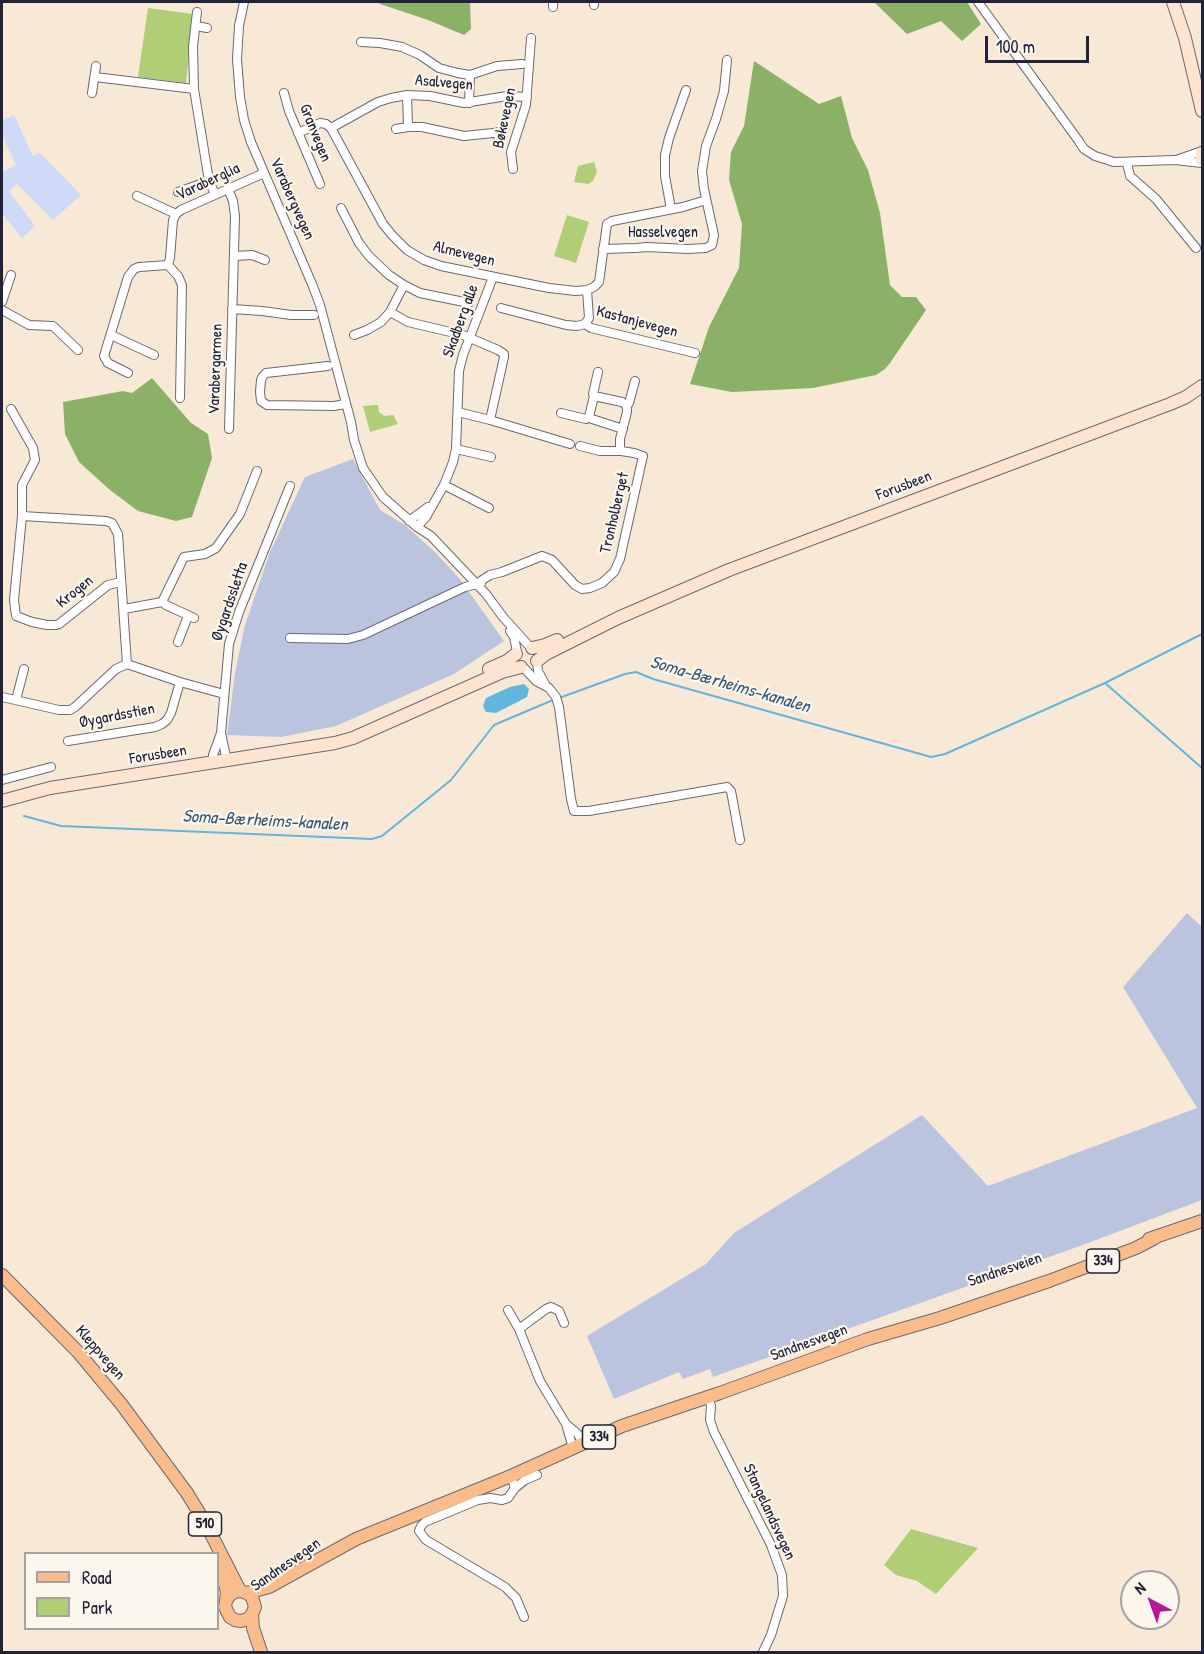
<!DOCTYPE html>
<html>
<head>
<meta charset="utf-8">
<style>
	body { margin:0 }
	#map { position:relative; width:1204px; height:1654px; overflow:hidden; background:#f8e9d6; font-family:"Patrick Hand",sans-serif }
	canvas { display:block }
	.frame { position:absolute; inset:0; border:3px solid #22223b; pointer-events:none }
	.legend { position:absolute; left:24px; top:1552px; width:195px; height:78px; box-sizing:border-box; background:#fbf7ec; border:2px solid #a4a2a5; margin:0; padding:8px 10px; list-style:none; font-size:18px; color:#22223b }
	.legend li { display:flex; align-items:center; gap:12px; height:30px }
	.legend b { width:30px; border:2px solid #a4a2a5 }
	.north { position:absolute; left:1120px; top:1570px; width:60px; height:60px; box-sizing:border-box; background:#fbf7ec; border:2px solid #a4a2a5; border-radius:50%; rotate:319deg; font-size:16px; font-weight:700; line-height:24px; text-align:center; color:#22223b }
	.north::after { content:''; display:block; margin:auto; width:21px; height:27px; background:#b5179e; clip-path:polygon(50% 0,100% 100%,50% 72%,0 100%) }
	.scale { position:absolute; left:985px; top:36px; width:104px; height:27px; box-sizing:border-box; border:3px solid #22223b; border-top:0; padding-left:8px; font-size:18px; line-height:21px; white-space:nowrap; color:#22223b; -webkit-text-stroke:4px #fbf7ec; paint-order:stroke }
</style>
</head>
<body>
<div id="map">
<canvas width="1204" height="1654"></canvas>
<div class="frame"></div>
<ul class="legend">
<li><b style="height:8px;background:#f9bc8a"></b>Road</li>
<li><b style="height:16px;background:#afce76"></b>Park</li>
</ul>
<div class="north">N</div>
<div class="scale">100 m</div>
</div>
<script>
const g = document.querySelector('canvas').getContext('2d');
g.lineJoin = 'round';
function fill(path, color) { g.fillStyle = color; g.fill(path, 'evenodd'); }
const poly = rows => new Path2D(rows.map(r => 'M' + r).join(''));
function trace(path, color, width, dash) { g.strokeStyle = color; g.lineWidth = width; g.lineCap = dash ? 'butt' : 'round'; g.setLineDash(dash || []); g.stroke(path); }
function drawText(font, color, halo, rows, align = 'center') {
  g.font = font + ' "Patrick Hand",sans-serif'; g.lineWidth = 4.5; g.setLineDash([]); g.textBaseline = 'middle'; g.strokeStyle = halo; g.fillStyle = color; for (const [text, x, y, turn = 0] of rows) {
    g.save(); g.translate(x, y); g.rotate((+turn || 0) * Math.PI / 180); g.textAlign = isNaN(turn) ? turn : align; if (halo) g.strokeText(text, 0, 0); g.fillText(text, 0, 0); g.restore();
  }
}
const built = poly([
	[14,115,33,156,40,153,81,195,53,220,17,184,9,191,35,226,22,238,2,213,2,172,16,165,2,135,2,121]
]);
const industrial = poly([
	[353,459,380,510,405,525,435,552,459,578,504,641,454,674,336,726,281,737,227,735,235,673,245,625,270,552,305,477],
	[1187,913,1202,927,1202,1200,1080,1246,713,1377,710,1369,683,1379,679,1372,614,1399,587,1336,706,1264,734,1233,922,1115,988,1186,1197,1108,1123,987]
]);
const green = poly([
	[148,8,193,14,186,83,138,77],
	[594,162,597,172,593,181,588,184,574,182,578,166],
	[567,215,589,222,576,263,554,256],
	[376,405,378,405,379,412,384,416,393,415,398,424,370,432,363,406],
	[911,1529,978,1548,936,1594,917,1581,896,1575,884,1565]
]);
const forest = poly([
	[379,2,470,2,471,29,464,35,428,20,380,4],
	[878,2,967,2,981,24,962,41,941,21,907,34,875,3],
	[754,61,819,104,841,96,852,138,868,170,880,213,890,285,902,297,916,297,926,310,890,363,885,369,876,375,813,388,732,392,690,384,709,327,739,268,742,224,729,180,731,152,744,126],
	[152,378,191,423,208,434,212,458,192,517,176,521,138,511,110,490,79,462,65,434,63,402,123,391,132,393]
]);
const water = poly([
	[524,684,529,689,527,697,496,713,486,712,483,706,486,698,510,687]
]);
const stream = poly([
	[1105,683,1202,768],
	[559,698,625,674,636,672,653,679,931,757,945,754,1105,683,1202,634],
	[24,816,61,826,372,839,382,836,451,780,494,725,553,700]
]);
const street = poly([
	[244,2,239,26,237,59,240,97,244,120,251,142,312,284,320,305,351,422,354,440,363,468,383,497,417,527,431,536,486,594,503,617,530,647],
	[553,2,553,7],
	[594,2,594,5],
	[978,2,1078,140,1084,149,1095,156,1114,162,1175,160,1202,163],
	[197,12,193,46,194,89,209,181,215,194],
	[196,26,207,28],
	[361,42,380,43,402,47,420,55,439,68,458,73,470,75,497,66,522,64],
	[95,77,194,89],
	[92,93,96,66],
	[284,93,289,111,320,184],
	[407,95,408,127,422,127,464,136,503,132],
	[469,103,470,75],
	[331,128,383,224,392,235,407,250,424,260,441,266,549,288,576,291,587,290],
	[331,128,378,102,391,98,407,95,430,96,464,103,507,96,527,97],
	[396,129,408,127],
	[498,132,499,143],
	[298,133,320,123,326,124,331,128],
	[1179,159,1202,151],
	[1127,163,1130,176,1156,199,1196,248],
	[513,169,511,152,526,105,531,38],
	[228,189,233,201,235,216,229,429],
	[178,192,209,181],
	[137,196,176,214],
	[341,208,359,243,369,256,389,275,404,285,420,293,469,303],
	[671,209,665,176,665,155,669,138,686,90],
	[603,249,636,248,647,247,688,249,706,248,712,245,714,235,704,189,702,171,706,146,716,119,724,91,727,60],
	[234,256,252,255,265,260],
	[168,265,178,276,182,285,180,398],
	[2,302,11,275],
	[501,308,566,325,577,326,585,324,591,328,695,353],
	[232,309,262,311,291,315,314,315],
	[2,310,29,325,53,326,78,350],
	[390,312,408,322,463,335,498,350,504,354,504,357,490,420],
	[585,324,589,318,587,290,594,287,599,282,607,224,612,221,683,207,706,200],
	[111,335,154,355],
	[354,335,367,330,381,322,390,312,404,285],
	[328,366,266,373,263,376,261,380,260,392,261,401,267,405,334,406,345,404],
	[128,373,108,363,104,356,128,277,134,269,139,267,168,265,170,258,173,220,176,214,181,210,264,173],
	[594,396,622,402,627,406],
	[11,409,33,448,35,460,22,485,22,516,14,600,16,616,32,622,47,625,56,625,59,624,108,585,121,582],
	[458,412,490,420,570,444],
	[561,413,586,419,589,417,592,419,623,429],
	[589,417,594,396,593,394,598,372],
	[580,446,600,451,621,451],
	[456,449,491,457],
	[444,485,489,508],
	[22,516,106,521,112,523,118,534,127,664],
	[409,521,428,507],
	[417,527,426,517,444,485,453,462,456,449,459,371,463,355,493,277],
	[476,584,490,575,502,572,542,556,552,560,575,585,582,589,590,588,602,583,614,572,620,559,643,456,634,453,621,451,620,446,620,439,627,412,627,406,629,403,635,381],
	[162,602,166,605,194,618],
	[124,609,162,602,184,557,205,554,216,548,240,514,257,471],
	[510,631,514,637,517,652],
	[290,638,348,639,363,635,465,587,481,583],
	[178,642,188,616],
	[537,662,538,671,545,684],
	[524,668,536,681,549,688,556,697,559,707,571,799,574,811,589,811,727,787,731,791,740,840],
	[2,697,59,710,70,710,75,707,116,669,127,664,180,682,224,694],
	[16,700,24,669],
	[68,741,155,727,162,724,167,720,171,713,180,682],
	[227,761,221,733,229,644,239,612,290,486],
	[213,763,213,755,221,733],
	[2,780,51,767],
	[508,1310,519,1329,540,1381,566,1424,578,1434,583,1444],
	[519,1329,546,1309,551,1307,559,1311,564,1323],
	[708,1397,711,1406,710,1420,714,1432,771,1545,782,1575,783,1596,771,1635,763,1652],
	[566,1424,573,1448],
	[511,1476,515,1488,508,1498,502,1500,490,1498,478,1500,425,1522,421,1526,419,1531,426,1540,505,1587,516,1598,524,1617],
	[515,1488,525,1480,537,1475]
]);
const secondary = poly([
	[1173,2,1185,38,1202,111],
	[1202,153,1202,160],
	[532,648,545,645,557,640],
	[537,661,546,654,618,618,729,570,1170,404,1186,397,1202,386],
	[489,669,507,661,516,654],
	[2,801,50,788,335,743,353,738,502,672,521,667]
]);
const primary = poly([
	[1149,1239,1202,1221],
	[2,1275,78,1352,122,1405,187,1493,207,1526,240,1591],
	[218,1565,223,1577,227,1592,226,1601],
	[247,1593,269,1587,356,1539,511,1476,622,1426,720,1393,868,1339,940,1318,1049,1281,1136,1248,1155,1238],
	[252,1614,248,1619,241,1621,235,1620,230,1617,225,1607,226,1601,229,1596,234,1592,240,1591,247,1593,252,1597,255,1607,252,1614,253,1628,261,1652]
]);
const shields = [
	[1103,1261,33],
	[599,1437,33],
	[205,1524,33]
];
const shieldNames = [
	["334",1103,1261],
	["334",599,1437],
	["510",205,1524]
];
const streetNames = [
	["Asalvegen",444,83,5],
	["Bøkevegen",505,118,-78],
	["Granvegen",315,133,68],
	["Varaberglia",208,182,-25],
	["Varabergvegen",292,199,66],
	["Hasselvegen",663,233],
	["Almevegen",464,254,14],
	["Skadberg alle",461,321,-70],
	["Kastanjevegen",637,322,15],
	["Varabergarmen",216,369,-88],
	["Forusbeen",904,486,-21],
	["Tronholberget",615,513,-77],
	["Krogen",75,592,-39],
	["Øygardssletta",230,602,-71],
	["Øygardsstien",117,716,-11],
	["Forusbeen",158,755,-9],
	["Sandnesveien",1005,1270,-19],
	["Sandnesvegen",809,1343,-20],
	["Kleppvegen",100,1353,49],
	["Stangelandsvegen",769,1512,65],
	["Sandnesvegen",286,1565,-35]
];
const waterNames = [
	["Soma-Bærheims-kanalen",730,685,16],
	["Soma-Bærheims-kanalen",265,821,3]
];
fill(built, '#cfdaf9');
fill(industrial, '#bac4de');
fill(green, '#afce76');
fill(forest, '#8bb167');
fill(water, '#61b6dd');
trace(stream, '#61b6dd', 2);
trace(street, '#6d6871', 10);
trace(secondary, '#6d6871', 14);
trace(primary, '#6d6871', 14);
trace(street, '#fff', 8);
trace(secondary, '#fde4d0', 12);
trace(primary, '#f9bc8a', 12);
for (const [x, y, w] of shields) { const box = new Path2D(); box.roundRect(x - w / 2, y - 12, w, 24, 4.5); g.fillStyle = '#fbf7ec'; g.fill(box); trace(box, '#22223b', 1.5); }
drawText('bold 15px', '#22223b', null, shieldNames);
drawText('16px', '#22223b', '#fbf7ec', streetNames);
drawText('italic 18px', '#385674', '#fbf7ec', waterNames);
</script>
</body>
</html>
